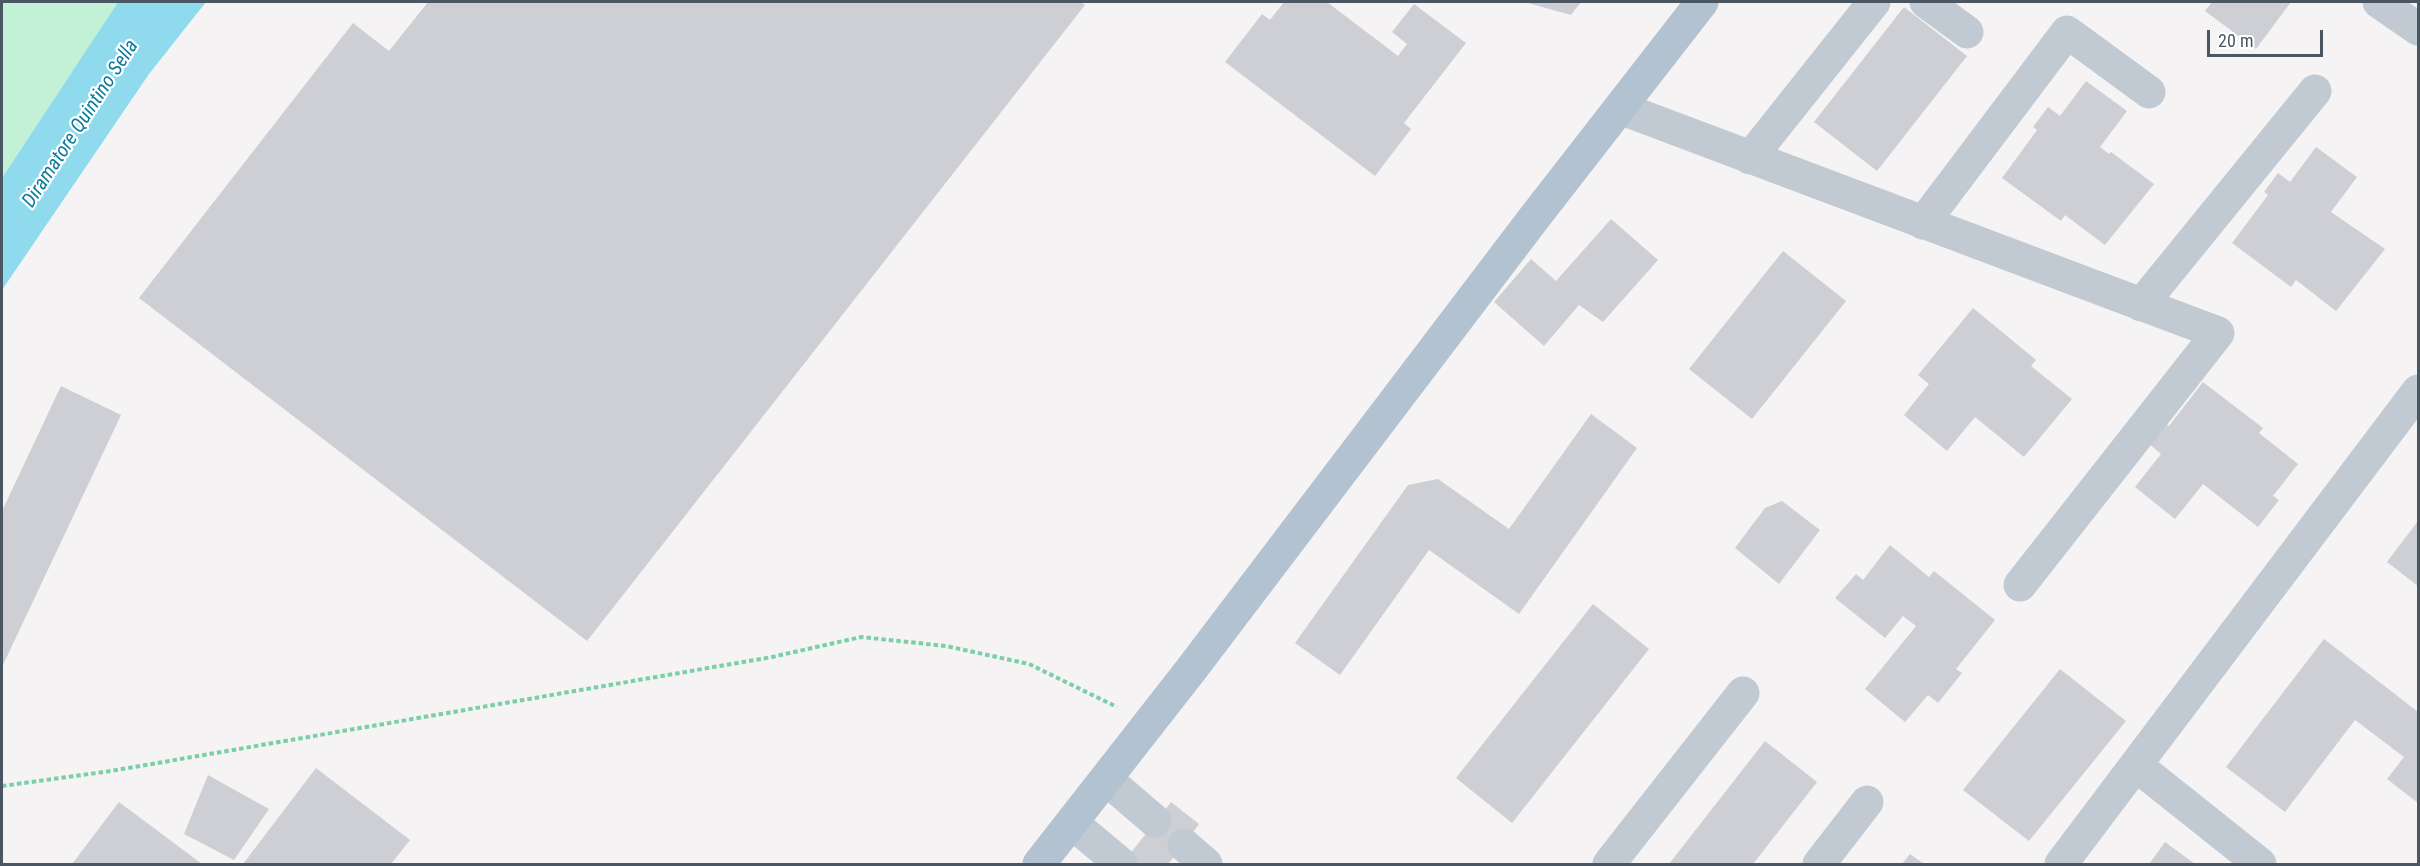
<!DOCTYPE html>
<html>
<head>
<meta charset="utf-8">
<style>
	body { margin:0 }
	#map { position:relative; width:2420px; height:866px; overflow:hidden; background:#f5f3f3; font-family:"Roboto Condensed",sans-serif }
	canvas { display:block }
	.frame { position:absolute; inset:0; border:3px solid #4a5661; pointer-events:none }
	.scale { position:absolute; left:2207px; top:30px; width:116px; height:27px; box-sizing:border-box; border:3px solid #4a5661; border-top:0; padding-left:8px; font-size:18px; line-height:21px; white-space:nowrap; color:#4a5661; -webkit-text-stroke:4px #fff; paint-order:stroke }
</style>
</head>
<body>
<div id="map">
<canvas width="2420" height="866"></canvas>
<div class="frame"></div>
<div class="scale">20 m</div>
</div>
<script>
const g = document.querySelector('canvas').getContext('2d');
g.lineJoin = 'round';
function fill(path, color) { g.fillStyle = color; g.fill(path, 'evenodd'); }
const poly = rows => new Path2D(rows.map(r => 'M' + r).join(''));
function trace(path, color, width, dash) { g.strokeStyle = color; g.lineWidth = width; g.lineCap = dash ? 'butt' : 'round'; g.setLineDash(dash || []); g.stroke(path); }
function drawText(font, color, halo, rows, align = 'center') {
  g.font = font + ' "Roboto Condensed",sans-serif'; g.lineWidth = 4.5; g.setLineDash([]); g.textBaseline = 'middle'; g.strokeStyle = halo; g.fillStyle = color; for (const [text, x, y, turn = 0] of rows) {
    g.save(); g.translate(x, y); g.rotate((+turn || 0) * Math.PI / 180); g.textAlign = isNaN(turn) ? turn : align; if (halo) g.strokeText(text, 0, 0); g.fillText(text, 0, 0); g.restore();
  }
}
const green = poly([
	[2,2,118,2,2,178]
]);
const water = poly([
	[118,2,206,2,149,74,2,290,2,178]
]);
const building = poly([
	[428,2,1081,2,1085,5,587,641,139,298,353,23,389,51],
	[1284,2,1327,2,1398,56,1407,44,1392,32,1414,4,1466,43,1404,123,1411,129,1375,176,1225,62,1262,14,1270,20],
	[1524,2,1581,2,1571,15],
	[2212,2,2291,2,2256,49,2205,11],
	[1904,7,1967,56,1877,171,1814,122],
	[2086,81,2127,111,2100,147,2109,154,2111,152,2154,184,2105,245,2065,215,2061,221,2002,178,2037,130,2033,127,2048,107,2060,116],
	[2316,147,2357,177,2331,212,2385,249,2336,311,2296,280,2291,287,2232,243,2268,195,2264,192,2278,173,2290,182],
	[1611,219,1658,260,1603,322,1579,305,1544,346,1494,302,1531,259,1556,281],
	[1783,251,1846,301,1752,419,1689,369],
	[1973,308,2036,360,2031,366,2072,399,2024,457,1975,417,1947,451,1904,415,1929,384,1918,375],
	[2203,382,2263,428,2259,433,2298,464,2273,496,2279,500,2258,527,2203,484,2175,519,2135,487,2161,454,2147,442,2163,422,2169,426],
	[61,386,121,415,2,667,2,511],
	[1591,414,1637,448,1519,614,1429,550,1340,675,1295,643,1408,485,1438,479,1509,529],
	[1782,501,1820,530,1779,584,1735,548,1765,508],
	[2418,521,2418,586,2387,562],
	[1890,545,1929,577,1934,571,1995,620,1956,669,1962,673,1938,703,1928,695,1905,722,1865,689,1916,626,1903,616,1885,638,1835,598,1856,574,1863,580],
	[1593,604,1649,649,1512,823,1456,778],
	[2324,639,2418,712,2418,803,2387,779,2404,757,2355,720,2285,812,2226,767],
	[2060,669,2126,721,2029,841,1963,790],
	[1765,741,1817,782,1753,864,1669,864],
	[316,768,410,840,391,864,243,864],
	[208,775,269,809,234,860,184,834],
	[119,802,202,864,72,864],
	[1171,802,1199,824,1184,845,1168,864,1122,864],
	[2165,842,2195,864,2149,864],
	[1910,854,1924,864,1902,864]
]);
const path = poly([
	[2,786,111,771,772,657,861,637,946,646,1029,664,1117,707]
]);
const minor = poly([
	[1926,2,1967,32],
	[2379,2,2418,29],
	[1620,108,2218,333,2020,585],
	[1750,158,1874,2],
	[1923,223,2067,32,2149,92],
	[2141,305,2315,91],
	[2137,766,2260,864],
	[1106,779,1155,821],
	[1072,823,1121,864],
	[1184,845,1206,864],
	[1609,864,1743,693],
	[1819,864,1867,802],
	[2061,864,2418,391]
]);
const major = poly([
	[1039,864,1190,671,1534,218,1702,2]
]);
const waterNames = [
	["Diramatore Quintino Sella",81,124,-57]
];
fill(green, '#c3f1d5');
fill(water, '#90daee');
fill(building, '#cdcfd5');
trace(path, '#7ad0a6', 4, [4.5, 3]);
trace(minor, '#c1cad2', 33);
trace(major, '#b3c2d1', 33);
drawText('italic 20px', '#0c7c9b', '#fff', waterNames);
</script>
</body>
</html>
